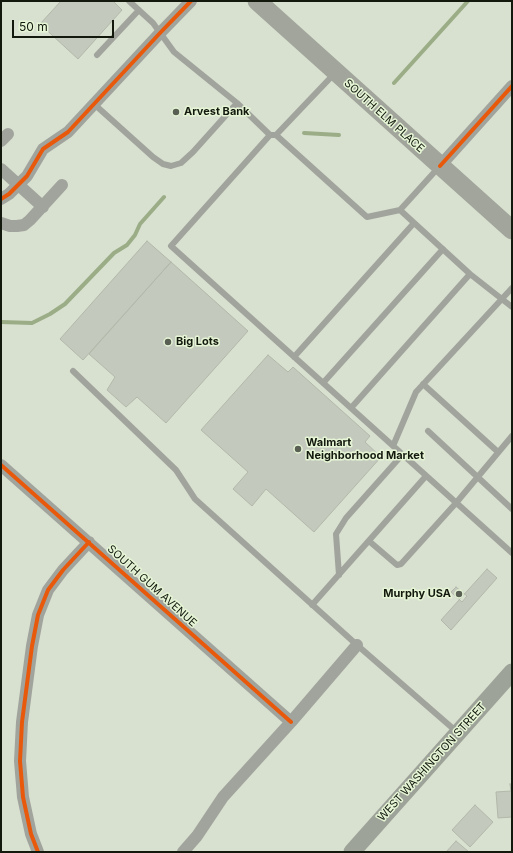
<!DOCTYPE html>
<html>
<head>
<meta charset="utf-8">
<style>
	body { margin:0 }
	#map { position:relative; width:513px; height:853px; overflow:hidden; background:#d8e0cf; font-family:Inter,sans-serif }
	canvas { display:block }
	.frame { position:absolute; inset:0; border:2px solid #14190e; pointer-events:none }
	.scale { position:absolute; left:12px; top:20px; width:102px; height:18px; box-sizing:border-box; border:2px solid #14190e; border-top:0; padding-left:5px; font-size:12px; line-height:14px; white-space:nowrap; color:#14190e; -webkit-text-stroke:3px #e5f5d5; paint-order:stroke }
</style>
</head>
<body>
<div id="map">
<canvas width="513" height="853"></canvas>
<div class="frame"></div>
<div class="scale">50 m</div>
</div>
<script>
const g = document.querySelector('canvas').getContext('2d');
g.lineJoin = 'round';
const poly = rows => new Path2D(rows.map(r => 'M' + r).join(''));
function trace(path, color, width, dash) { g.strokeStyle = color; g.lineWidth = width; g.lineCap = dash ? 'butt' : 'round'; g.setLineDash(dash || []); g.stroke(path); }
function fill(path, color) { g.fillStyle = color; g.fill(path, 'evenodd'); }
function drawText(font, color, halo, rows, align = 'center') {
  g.font = font + ' Inter,sans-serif'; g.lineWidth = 3; g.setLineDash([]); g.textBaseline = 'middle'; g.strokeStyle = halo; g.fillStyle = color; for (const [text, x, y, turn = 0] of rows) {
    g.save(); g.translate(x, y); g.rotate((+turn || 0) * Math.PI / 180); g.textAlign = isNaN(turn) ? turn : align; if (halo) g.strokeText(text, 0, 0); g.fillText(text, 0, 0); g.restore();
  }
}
const stream = poly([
	[394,83,468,1],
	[304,133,339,135],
	[1,322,32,323,50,314,65,304,114,253,127,245,135,235,140,224,164,197]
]);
const building = poly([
	[61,1,113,1,122,10,78,59,40,24,61,1],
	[147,241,171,262,83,360,60,339,147,241],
	[171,262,248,331,166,423,137,397,126,407,107,390,115,377,89,354,171,262],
	[268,355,288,372,293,367,370,436,365,442,381,457,314,532,266,489,252,506,233,489,248,472,201,430,268,355],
	[487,569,497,578,451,630,441,620,487,569],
	[456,587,467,596,462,602,451,592,456,587],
	[510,784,512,784,512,817,498,818,496,792,511,791,510,784],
	[475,805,493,822,470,847,452,830,475,805],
	[456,841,469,852,446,852,456,841]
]);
const lane = poly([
	[129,1,153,23,174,52,237,103,270,135],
	[97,55,139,10],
	[335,73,276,135,270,135,171,246,512,553],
	[94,104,153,157,163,164,171,166,181,163,193,152,237,103],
	[276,135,367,217,400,210,439,167],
	[400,210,470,274,512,307],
	[294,357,414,223],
	[73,371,176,470,195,499,357,645,457,732],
	[323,383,443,249],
	[423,384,498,452],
	[351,408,470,274],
	[428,431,512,509],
	[393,446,416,392,512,288],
	[369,541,397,565,401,564,456,503,512,436],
	[339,575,336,534,346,518,402,455],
	[312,605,426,476]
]);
const street = poly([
	[1,141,8,134],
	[440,166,512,86],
	[1,169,43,207],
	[1,199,9,194,27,176,43,149,68,132,160,33,191,1],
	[1,223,10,226,17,226,24,225,30,220,62,185],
	[1,465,291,722],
	[38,852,31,834,23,797,20,761,22,722,32,646,38,615,48,590,63,570,89,542],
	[183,852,197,836,223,797,291,722,357,645]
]);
const secondary = poly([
	[352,852,512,672]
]);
const primary = poly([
	[257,1,512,230]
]);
const cycleway = poly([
	[440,166,512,86],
	[1,199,9,194,27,176,43,149,68,132,160,33,191,1],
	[1,465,291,722],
	[38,852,31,834,23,797,20,761,22,722,32,646,38,615,48,590,63,570,89,542]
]);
const markers = [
	[176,112,4,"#595f52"],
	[168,342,4,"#595f52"],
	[298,449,4,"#595f52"],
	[459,594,4,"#595f52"]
];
const poiNames = [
	["Arvest Bank",184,112],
	["Big Lots",176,342],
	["Walmart",306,443],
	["Neighborhood Market",306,456],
	["Murphy USA",451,594,"right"]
];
const streetNames = [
	["SOUTH ELM PLACE",384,116,42],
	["SOUTH GUM AVENUE",152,586,42],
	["WEST WASHINGTON STREET",432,762,-48]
];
trace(stream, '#9bad87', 4);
fill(building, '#c3c9bc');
trace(building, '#b2b8aa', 1);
trace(lane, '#a1a49d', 6);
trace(street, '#a1a49d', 12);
trace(secondary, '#9ea399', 17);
trace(primary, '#a1a59c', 19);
trace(cycleway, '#e8590c', 4);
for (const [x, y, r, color] of markers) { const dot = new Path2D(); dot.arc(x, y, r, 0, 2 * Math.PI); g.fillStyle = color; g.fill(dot); trace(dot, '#e5f5d5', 1.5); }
drawText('bold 11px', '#14190e', '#e5f5d5', poiNames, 'left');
drawText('11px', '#14190e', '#e5f5d5', streetNames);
</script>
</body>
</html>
